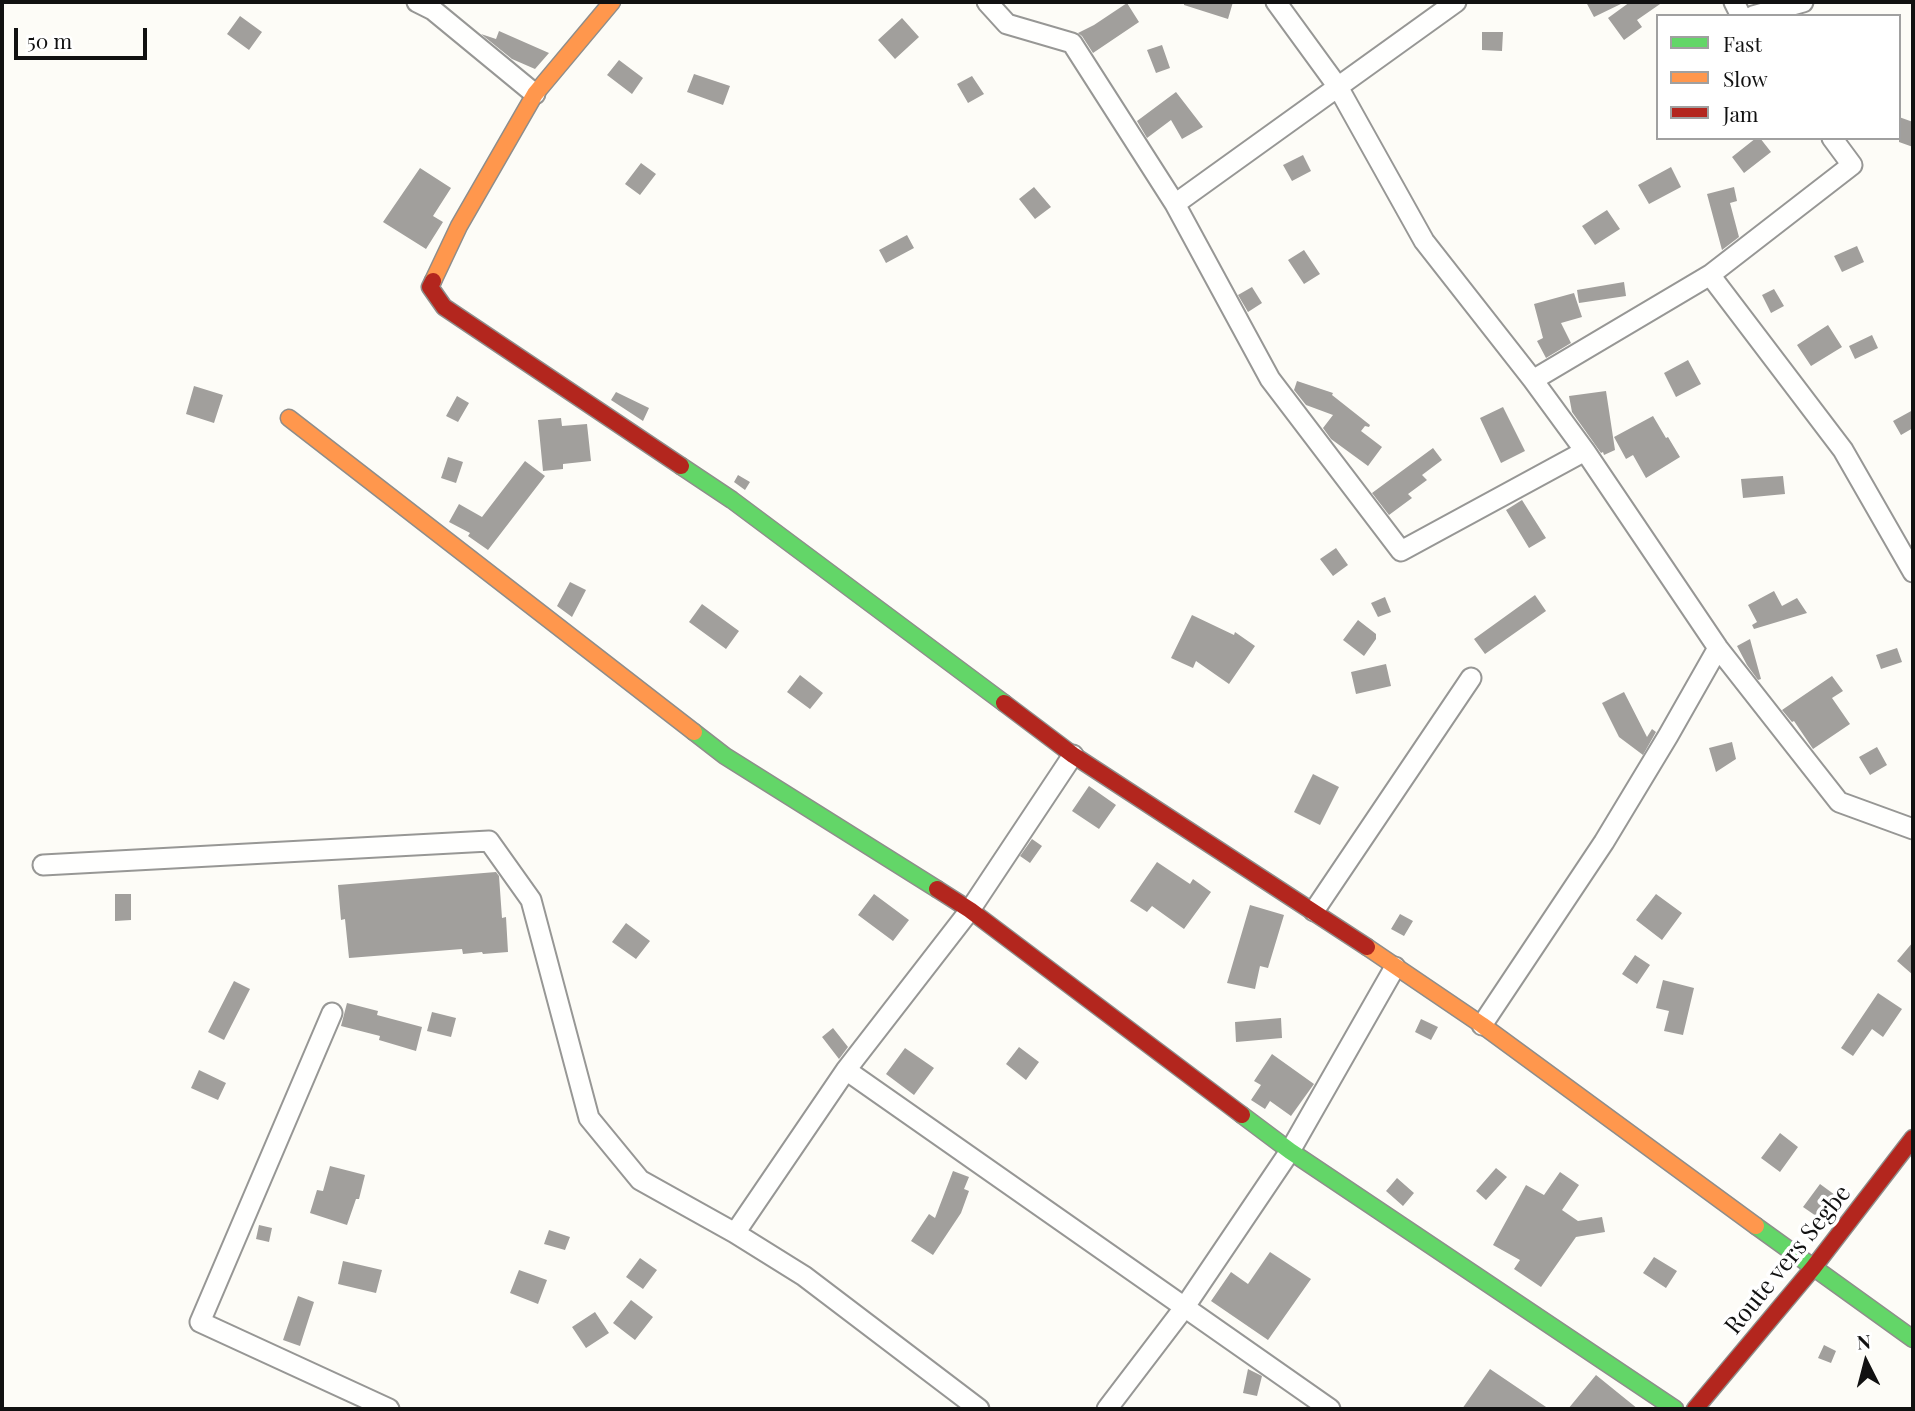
<!DOCTYPE html>
<html>
<head>
<meta charset="utf-8">
<style>
	body { margin:0 }
	#map { position:relative; width:1915px; height:1411px; overflow:hidden; background:#fdfcf7; font-family:"Playfair Display",serif }
	canvas { display:block }
	.frame { position:absolute; inset:0; border:4px solid #111; pointer-events:none }
	.legend { position:absolute; left:1656px; top:14px; width:245px; height:126px; box-sizing:border-box; background:#fff; border:2px solid #a0a0a0; margin:0; padding:9px 12px; list-style:none; font-size:21px; color:#111 }
	.legend li { display:flex; align-items:center; gap:14px; height:35px }
	.legend b { width:35px; border:2px solid #a0a0a0 }
	.north { position:absolute; left:1831px; top:1327px; width:70px; height:70px; -webkit-text-stroke:5px #fff; paint-order:stroke; rotate:354deg; font-size:19px; font-weight:700; line-height:28px; text-align:center; color:#111 }
	.north::after { content:''; display:block; margin:auto; width:24px; height:32px; background:#111; clip-path:polygon(50% 0,100% 100%,50% 72%,0 100%) }
	.scale { position:absolute; left:14px; top:28px; width:133px; height:32px; box-sizing:border-box; border:4px solid #111; border-top:0; padding-left:9px; font-size:21px; line-height:24px; white-space:nowrap; color:#111; -webkit-text-stroke:5px #fff; paint-order:stroke }
</style>
</head>
<body>
<div id="map">
<canvas width="1915" height="1411"></canvas>
<div class="frame"></div>
<ul class="legend">
<li><b style="height:9px;background:#63d668"></b>Fast</li>
<li><b style="height:9px;background:#ff974d"></b>Slow</li>
<li><b style="height:9px;background:#b3261e"></b>Jam</li>
</ul>
<div class="north">N</div>
<div class="scale">50 m</div>
</div>
<script>
const g = document.querySelector('canvas').getContext('2d');
g.lineJoin = 'round';
function fill(path, color) { g.fillStyle = color; g.fill(path, 'evenodd'); }
const poly = rows => new Path2D(rows.map(r => 'M' + r).join(''));
function trace(path, color, width, dash) { g.strokeStyle = color; g.lineWidth = width; g.lineCap = dash ? 'butt' : 'round'; g.setLineDash(dash || []); g.stroke(path); }
function drawText(font, color, halo, rows, align = 'center') {
  g.font = font + ' "Playfair Display",serif'; g.lineWidth = 7; g.setLineDash([]); g.textBaseline = 'middle'; g.strokeStyle = halo; g.fillStyle = color; for (const [text, x, y, turn = 0] of rows) {
    g.save(); g.translate(x, y); g.rotate((+turn || 0) * Math.PI / 180); g.textAlign = isNaN(turn) ? turn : align; if (halo) g.strokeText(text, 0, 0); g.fillText(text, 0, 0); g.restore();
  }
}
const building = poly([
	[1184,2,1233,2,1228,19,1184,5],
	[1586,2,1625,2,1594,17],
	[1630,2,1663,2,1637,20,1642,27,1624,40,1608,18],
	[1127,3,1139,22,1093,53,1082,36,1078,33,1094,25],
	[240,16,262,32,249,50,227,34],
	[902,18,919,37,895,59,878,40],
	[499,31,549,53,535,69,512,59,481,34,496,39],
	[1482,32,1503,32,1502,51,1482,50],
	[1162,45,1170,68,1156,73,1147,50],
	[619,60,643,78,632,94,607,75],
	[694,74,730,86,723,105,687,92],
	[972,76,984,94,968,103,957,84],
	[1176,92,1203,127,1182,139,1171,120,1147,138,1137,121],
	[1899,117,1913,122,1913,147,1899,142],
	[1756,138,1760,138,1771,152,1744,173,1732,157],
	[1303,155,1311,171,1292,181,1283,165],
	[641,163,656,174,640,195,625,184],
	[1671,167,1681,187,1649,204,1638,185],
	[420,168,451,188,433,216,443,222,426,249,383,222],
	[1034,187,1051,207,1035,219,1019,199],
	[1734,187,1737,201,1730,203,1739,237,1722,250,1707,194],
	[1607,210,1620,229,1595,245,1582,226],
	[907,235,914,248,886,263,879,250],
	[1857,246,1864,262,1842,272,1834,256],
	[1304,250,1320,274,1304,284,1288,260],
	[1624,282,1626,296,1579,303,1577,290],
	[1252,287,1262,303,1248,312,1238,295],
	[1774,289,1784,306,1771,313,1762,295],
	[1574,293,1582,317,1561,323,1571,343,1546,358,1537,341,1543,338,1534,304],
	[1828,325,1842,347,1811,366,1797,345],
	[1872,335,1878,348,1855,359,1849,346],
	[1688,360,1701,384,1676,397,1664,373],
	[1297,381,1333,393,1332,395,1370,425,1369,427,1365,426,1361,431,1382,447,1368,466,1331,439,1323,428,1333,415,1306,405,1294,390],
	[194,386,223,395,214,423,186,414],
	[1606,391,1615,450,1604,455,1603,452,1601,453,1572,412,1569,396],
	[616,392,649,408,643,421,611,400],
	[457,396,469,403,458,422,446,416],
	[1503,407,1525,451,1501,463,1480,418],
	[1913,410,1913,428,1901,435,1893,421],
	[1653,416,1666,438,1668,437,1680,457,1646,478,1633,455,1626,459,1614,437],
	[561,418,562,426,587,424,591,461,563,464,563,469,543,471,538,420],
	[1433,448,1442,460,1422,475,1427,480,1408,494,1412,498,1389,515,1372,493],
	[448,457,463,462,456,483,441,478],
	[525,461,545,476,488,550,468,536,470,533,449,522,459,504,482,517],
	[738,475,750,482,745,490,734,482],
	[1783,476,1785,494,1743,498,1741,479],
	[1522,500,1546,538,1529,548,1506,510],
	[1336,548,1348,565,1333,576,1320,559],
	[570,582,586,590,572,617,557,606],
	[1774,591,1782,606,1797,598,1807,613,1754,629,1752,625,1757,622,1748,605],
	[1535,595,1546,611,1485,654,1474,639],
	[1385,597,1391,612,1378,617,1371,603],
	[702,604,739,631,726,649,689,622],
	[1192,615,1234,635,1235,632,1255,646,1229,684,1196,661,1193,668,1171,658],
	[1358,620,1376,634,1376,639,1364,656,1343,640],
	[1750,639,1761,679,1758,680,1747,665,1737,646],
	[1897,648,1902,662,1881,669,1876,655],
	[1386,664,1391,686,1356,694,1351,672],
	[800,675,823,693,810,709,787,692],
	[1832,676,1843,691,1832,698,1850,724,1813,749,1794,721,1792,722,1782,710],
	[1624,692,1647,737,1652,729,1656,732,1643,755,1619,737,1602,703],
	[1732,742,1736,759,1716,772,1709,748],
	[1877,747,1887,765,1870,775,1859,757],
	[1313,774,1339,787,1320,825,1294,812],
	[1089,786,1116,805,1099,829,1072,811],
	[1032,839,1042,846,1030,863,1020,856],
	[1157,862,1190,884,1193,879,1211,892,1184,929,1152,906,1147,912,1130,901],
	[496,872,499,876,502,918,506,917,508,952,483,954,482,952,463,954,462,949,349,958,345,919,341,920,338,885],
	[115,894,131,894,131,920,115,921],
	[874,894,909,920,893,941,858,915],
	[1656,894,1682,913,1662,940,1636,920],
	[1250,905,1284,915,1268,968,1260,966,1255,989,1227,983],
	[1400,914,1413,921,1404,936,1391,929],
	[626,923,650,941,636,959,612,942],
	[1913,942,1913,975,1897,961],
	[1635,955,1650,965,1637,984,1622,974],
	[1663,980,1694,988,1683,1035,1664,1031,1669,1011,1656,1008],
	[234,981,250,989,224,1040,208,1032],
	[1878,993,1902,1009,1883,1037,1872,1029,1853,1056,1841,1048],
	[347,1003,378,1011,377,1015,422,1027,416,1051,379,1040,380,1036,341,1026],
	[432,1012,456,1018,451,1037,427,1031],
	[1281,1018,1282,1038,1236,1042,1235,1022],
	[1421,1019,1438,1027,1431,1040,1415,1032],
	[833,1028,848,1047,839,1059,822,1037],
	[1019,1047,1039,1062,1026,1080,1006,1064],
	[905,1048,934,1068,914,1095,886,1074],
	[1272,1054,1314,1084,1291,1116,1270,1101,1265,1109,1251,1100,1261,1085,1254,1081],
	[199,1070,226,1083,218,1100,191,1088],
	[1780,1133,1798,1147,1780,1172,1761,1158],
	[330,1166,365,1175,359,1199,356,1199,347,1225,310,1213,317,1190,323,1191],
	[1496,1168,1507,1177,1486,1200,1476,1191],
	[953,1171,969,1177,964,1189,969,1191,961,1213,933,1255,911,1241,929,1214,935,1218],
	[1560,1172,1579,1185,1562,1210,1578,1221,1602,1217,1605,1232,1576,1237,1541,1287,1514,1269,1520,1260,1493,1245,1526,1185,1544,1195],
	[1397,1178,1414,1193,1403,1206,1386,1191],
	[1820,1184,1835,1195,1819,1218,1803,1207],
	[259,1225,272,1228,269,1242,256,1239],
	[549,1230,570,1237,565,1250,544,1244],
	[1270,1252,1311,1279,1268,1340,1211,1301,1231,1272,1248,1284],
	[1654,1257,1677,1271,1666,1288,1643,1273],
	[640,1258,657,1270,643,1289,626,1277],
	[343,1261,382,1270,376,1293,338,1284],
	[519,1270,547,1280,538,1304,510,1293],
	[298,1296,314,1302,300,1346,283,1340],
	[631,1300,653,1317,635,1340,613,1323],
	[595,1312,609,1333,586,1348,572,1327],
	[1824,1345,1836,1351,1831,1363,1818,1358],
	[1248,1369,1262,1376,1257,1396,1243,1393],
	[1490,1369,1549,1409,1462,1409],
	[1596,1375,1638,1409,1568,1409]
]);
const street = poly([
	[417,2,433,10,535,94],
	[987,2,1007,24,1072,43,1175,204,1270,379,1401,551,1585,451],
	[1276,2,1338,87,1424,241,1533,380,1585,451,1718,648,1839,802,1913,829],
	[1734,2,1741,16],
	[1753,16,1803,2],
	[1175,204,1456,2],
	[1710,275,1843,450,1913,572],
	[1533,380,1710,275,1852,165,1832,138],
	[43,865,489,841,531,900,589,1118,640,1180,735,1233,804,1276,979,1409],
	[1314,911,1471,678],
	[332,1013,200,1322,389,1409],
	[1482,1025,1604,842,1668,736,1718,648],
	[846,1070,1330,1409],
	[735,1233,846,1070,970,910,1073,755],
	[1107,1409,1184,1308,1290,1151,1395,967]
]);
const fast = poly([
	[681,466,732,500,1004,703],
	[694,732,725,756,937,889],
	[1242,1115,1290,1151,1675,1409],
	[1756,1226,1913,1339]
]);
const slow = poly([
	[433,281,459,226,535,94,612,2],
	[289,418,694,732],
	[1367,947,1482,1025,1756,1226]
]);
const jam = poly([
	[433,281,430,287,444,307,681,466],
	[1004,703,1073,755,1367,947],
	[937,889,970,910,1242,1115],
	[1695,1409,1813,1268,1913,1138]
]);
const streetNames = [
	["Route vers Segbe",1788,1260,-51]
];
fill(building, '#a19f9c');
trace(street, '#979795', 23);
trace(fast, '#8e8d8b', 19);
trace(slow, '#8e8d8b', 19);
trace(jam, '#8e8d8b', 19);
trace(street, '#fffffe', 19);
trace(fast, '#63d668', 16);
trace(slow, '#ff974d', 16);
trace(jam, '#b3261e', 16);
drawText('24px', '#111', '#fff', streetNames);
</script>
</body>
</html>
